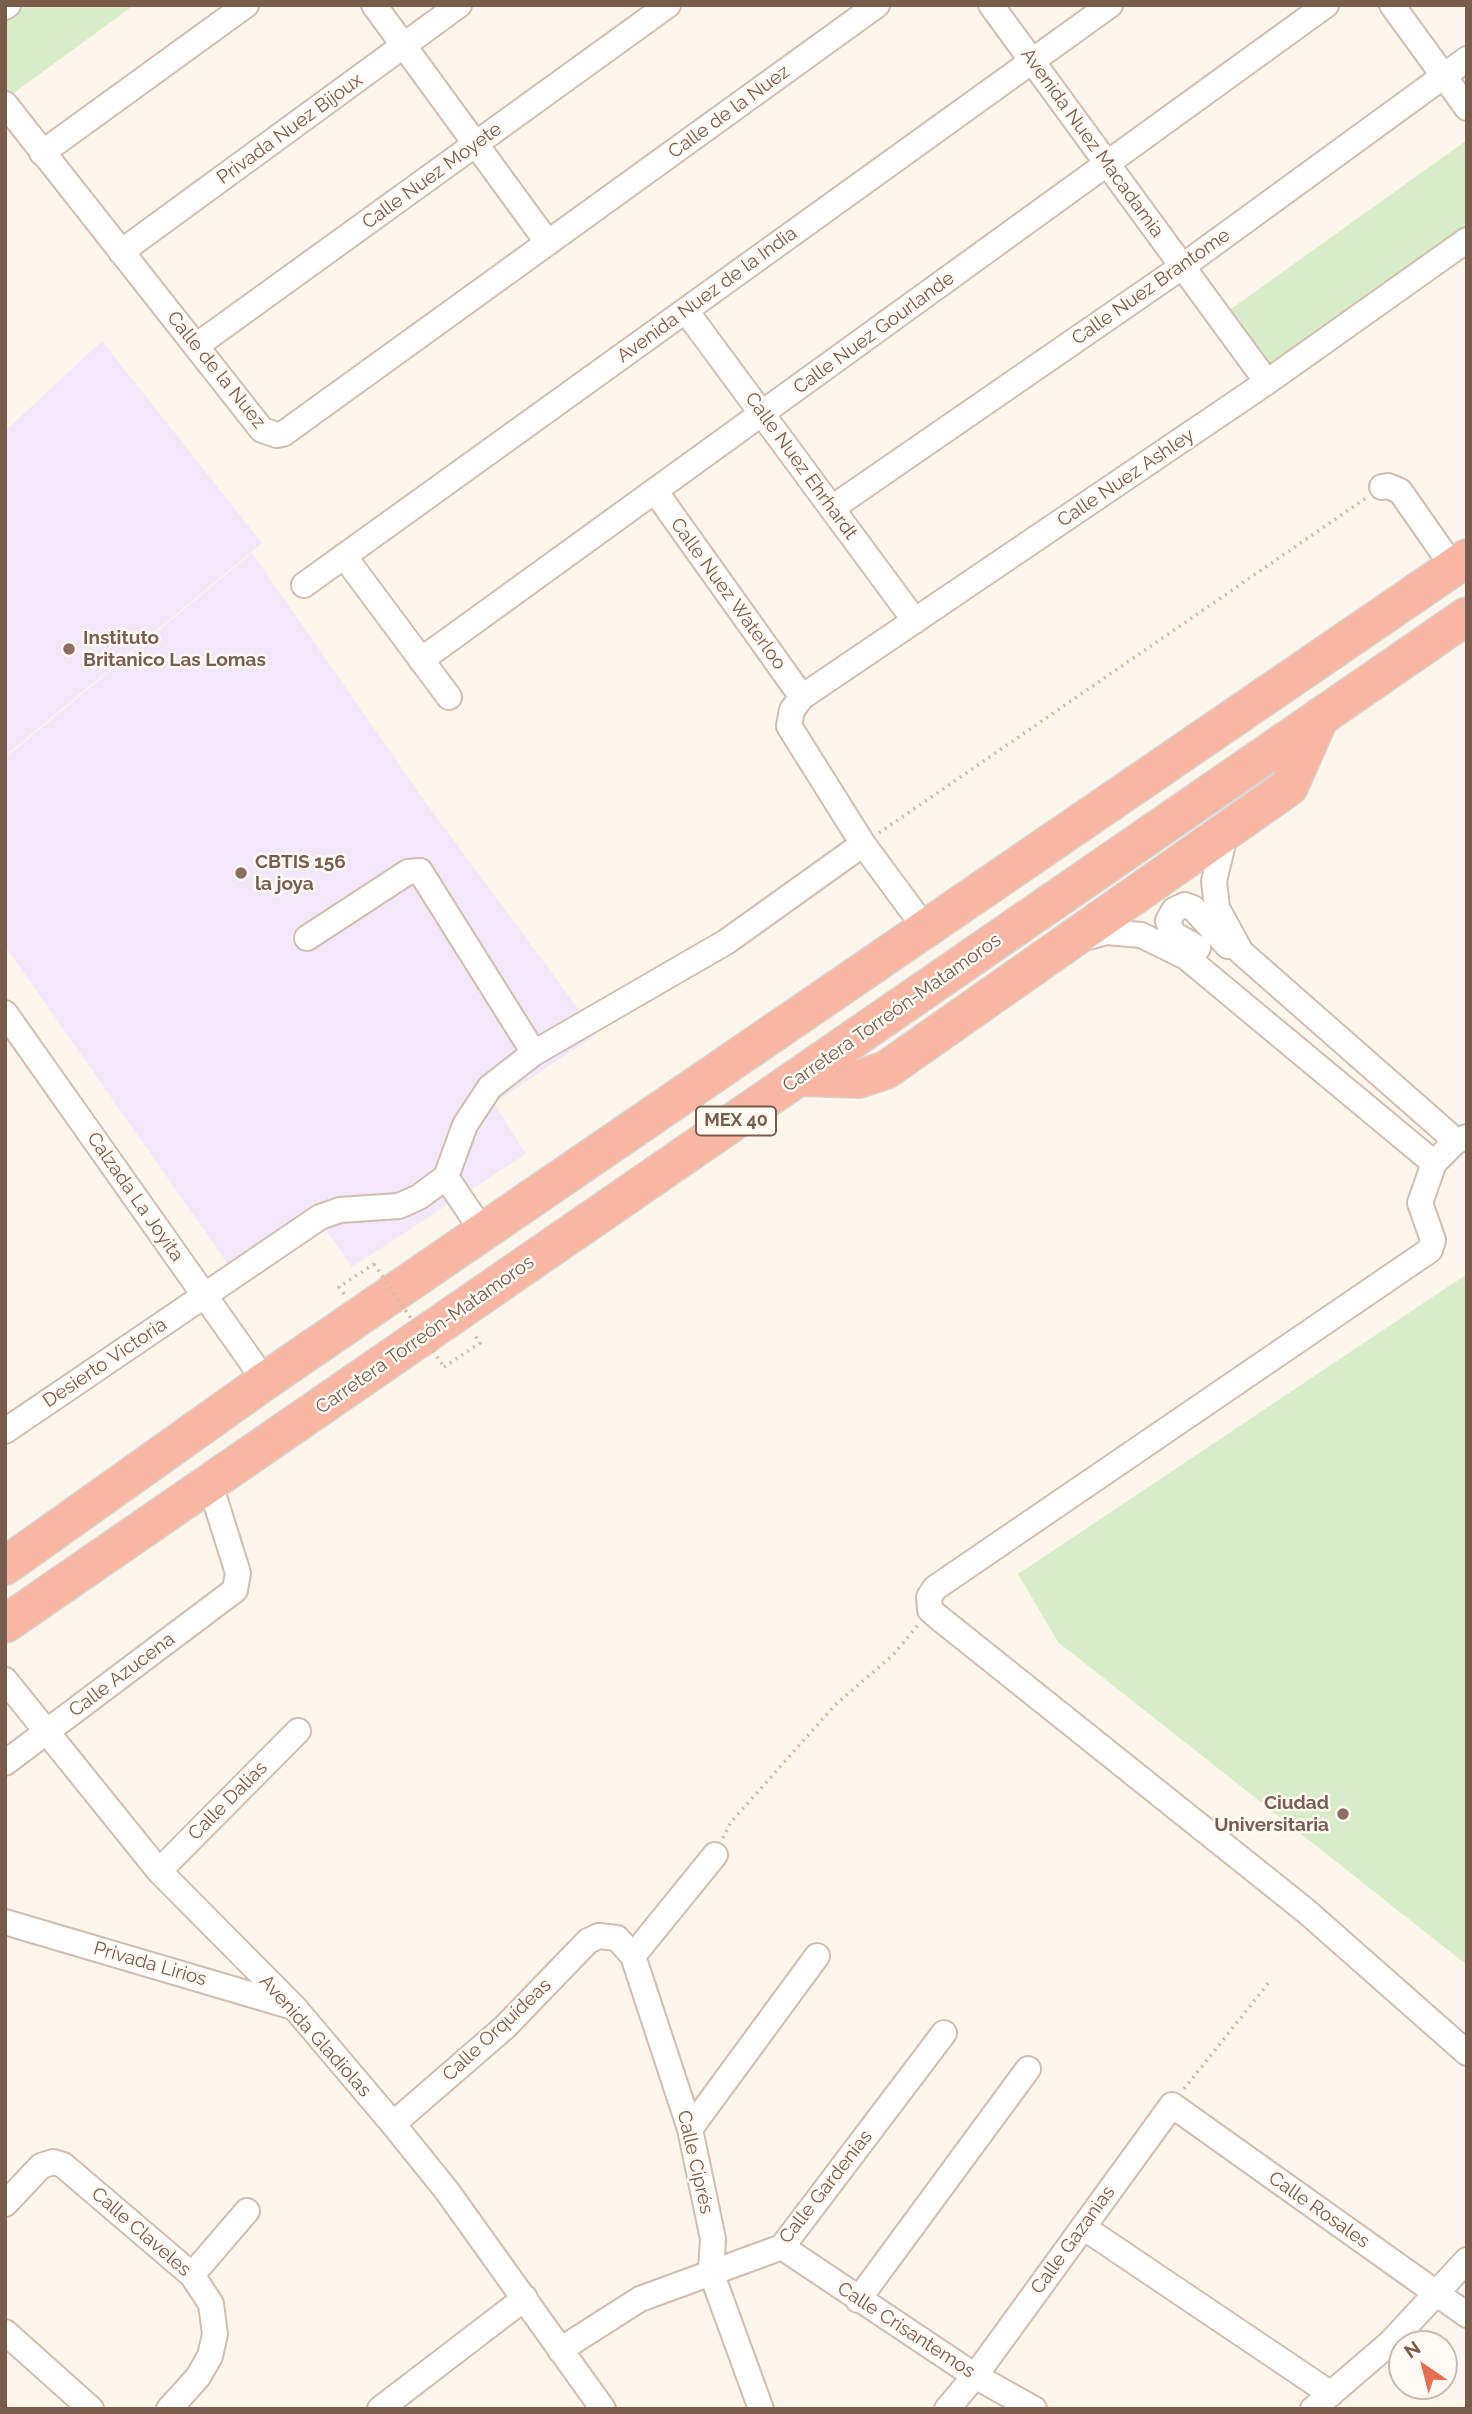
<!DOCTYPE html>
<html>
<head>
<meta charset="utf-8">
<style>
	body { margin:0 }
	#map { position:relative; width:1472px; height:2414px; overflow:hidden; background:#fdf6ec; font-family:Raleway,sans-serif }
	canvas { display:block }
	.frame { position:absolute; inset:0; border:7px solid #7a5c4d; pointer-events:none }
	.north { position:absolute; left:1388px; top:2330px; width:70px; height:70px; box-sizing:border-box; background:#fffaf3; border:2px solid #cabbb1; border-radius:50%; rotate:325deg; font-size:19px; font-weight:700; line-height:28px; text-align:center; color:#7a5c4d }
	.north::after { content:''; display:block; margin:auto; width:24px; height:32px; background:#e76f51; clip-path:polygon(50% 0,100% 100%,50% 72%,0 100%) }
</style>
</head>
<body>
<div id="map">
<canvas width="1472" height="2414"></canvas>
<div class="frame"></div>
<div class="north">N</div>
</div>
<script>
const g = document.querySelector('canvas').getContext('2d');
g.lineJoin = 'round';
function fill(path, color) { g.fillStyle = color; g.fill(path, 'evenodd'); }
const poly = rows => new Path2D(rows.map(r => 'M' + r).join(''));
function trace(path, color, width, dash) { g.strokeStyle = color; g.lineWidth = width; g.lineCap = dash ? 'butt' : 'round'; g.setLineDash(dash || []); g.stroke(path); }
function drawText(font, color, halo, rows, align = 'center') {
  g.font = font + ' Raleway,sans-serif'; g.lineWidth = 5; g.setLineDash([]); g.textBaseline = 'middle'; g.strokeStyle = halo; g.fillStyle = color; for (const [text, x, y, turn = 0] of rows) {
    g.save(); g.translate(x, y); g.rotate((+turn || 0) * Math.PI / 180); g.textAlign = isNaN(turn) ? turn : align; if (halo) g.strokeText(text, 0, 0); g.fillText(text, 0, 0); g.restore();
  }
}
const education = poly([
	[102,341,262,543,5,756,5,431],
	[252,553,424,800,597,1034,494,1103,526,1154,352,1267,322,1224,239,1280,5,946,5,758]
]);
const green = poly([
	[15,5,134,5,11,95,5,87,5,14],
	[1467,140,1467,230,1267,373,1224,314],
	[1467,1274,1467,1965,1058,1642,1018,1574]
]);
const path = poly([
	[879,833,1366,498],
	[344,1294,339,1287,374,1264],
	[444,1367,480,1343,474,1334],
	[723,1838,731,1822,835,1705,893,1655,918,1625],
	[1184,2089,1270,1981]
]);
const minor = poly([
	[374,5,548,243],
	[991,5,1267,382],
	[1392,5,1467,108],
	[5,7,8,5],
	[5,104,262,430,277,435,283,434,877,5],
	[42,153,246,5],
	[121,252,459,5],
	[686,311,915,621],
	[196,346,668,5],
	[1382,487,1388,486,1400,491,1453,567],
	[655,491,802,697],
	[832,508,1183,266,1467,59],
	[344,556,449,697],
	[304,585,1110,5],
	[421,660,1326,5],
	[1226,831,1214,881,1217,908,1241,952,1456,1141],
	[925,928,863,844,789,726,792,710,802,697,1267,382,1467,240],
	[307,938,408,872,420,871,534,1053],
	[1081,939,1107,932,1141,935,1186,957,1434,1163],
	[1198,948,1173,934,1168,921,1174,910,1185,905,1193,908,1228,946],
	[5,1013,265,1381],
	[1467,1137,1456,1141,1434,1163,1420,1203,1433,1240,1430,1250,935,1588,929,1597,930,1610,938,1617,1306,1911,1467,2053],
	[446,1177,483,1232],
	[5,1431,320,1217,340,1210,399,1206,419,1197,446,1177,465,1125,490,1087,534,1053,726,942,863,844],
	[5,1680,159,1871,294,2007,393,2124,447,2191,603,2409],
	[5,1763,235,1590,238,1573,210,1484],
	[159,1871,298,1731],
	[5,1922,290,2006],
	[633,1956,715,1855],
	[393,2124,505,2027,588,1941,599,1936,617,1938,633,1956,690,2129,713,2239,711,2272,761,2409],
	[690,2129,817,1956],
	[5,2204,41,2166,53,2162,63,2165,192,2275,211,2304,215,2334,210,2356,198,2377,169,2409],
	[1083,2227,1331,2394],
	[782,2247,975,2376,1034,2409],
	[192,2275,247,2211],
	[858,2300,1028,2069],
	[5,2332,91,2409],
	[560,2350,640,2299,782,2247,944,2033],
	[380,2409,525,2298],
	[947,2409,975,2376,1172,2105,1467,2315],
	[1313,2409,1391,2342,1467,2260]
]);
const highway = poly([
	[799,1077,859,1079,886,1070,1289,787,1320,717],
	[5,1566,265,1381,1467,558],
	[5,1624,1467,616]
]);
const pathBridge = poly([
	[374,1264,444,1367]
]);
const markers = [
	[69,649,7,"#8d6e63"],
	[241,873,7,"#8d6e63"],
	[1343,1814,7,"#8d6e63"]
];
const shields = [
	[736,1121,80]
];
const shieldNames = [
	["MEX 40",736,1121]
];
const streetNames = [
	["Calle de la Nuez",729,112,-36],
	["Privada Nuez Bijoux",290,129,-36],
	["Avenida Nuez Macadamia",1092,143,54],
	["Calle Nuez Moyete",432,176,-36],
	["Calle Nuez Brantome",1151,287,-35],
	["Avenida Nuez de la India",707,295,-36],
	["Calle Nuez Gourlande",874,333,-36],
	["Calle de la Nuez",216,370,51],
	["Calle Nuez Ehrhardt",801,466,54],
	["Calle Nuez Ashley",1126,478,-34],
	["Calle Nuez Waterloo",728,594,54],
	["Carretera Torreón-Matamoros",892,1013,-35],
	["Calzada La Joyita",135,1197,55],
	["Carretera Torreón-Matamoros",425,1335,-35],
	["Desierto Victoria",105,1363,-34],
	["Calle Azucena",122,1675,-37],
	["Calle Dalias",228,1801,-45],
	["Privada Lirios",150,1964,16],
	["Calle Orquídeas",497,2030,-43],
	["Avenida Gladiolas",315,2036,48],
	["Calle Ciprés",695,2162,77],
	["Calle Gardenias",826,2187,-52],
	["Calle Rosales",1319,2210,35],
	["Calle Claveles",141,2232,41],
	["Calle Gazanias",1073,2240,-54],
	["Calle Crisantemos",906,2330,33]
];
const educationNames = [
	["Instituto",83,638],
	["Britanico Las Lomas",83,660],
	["CBTIS 156",255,862],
	["la joya",255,884],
	["Ciudad",1329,1803,"right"],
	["Universitaria",1329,1825,"right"]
];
fill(education, '#f3e8fa');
fill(green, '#d8ecc9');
trace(minor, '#d1beb0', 28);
trace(highway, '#dad1cd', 40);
trace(path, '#d9b8a5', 3.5, [2, 5]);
trace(minor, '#fff', 24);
trace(highway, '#f7b7a3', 37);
trace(pathBridge, '#d9b8a5', 3.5, [2, 5]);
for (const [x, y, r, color] of markers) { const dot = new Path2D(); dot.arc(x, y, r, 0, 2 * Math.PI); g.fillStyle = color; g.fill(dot); trace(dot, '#fffaf3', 2.5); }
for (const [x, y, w] of shields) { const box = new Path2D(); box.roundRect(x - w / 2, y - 14.5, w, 29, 5); g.fillStyle = '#fffaf3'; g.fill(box); trace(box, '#7a5c4d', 2); }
drawText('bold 18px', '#7a5c4d', null, shieldNames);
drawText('19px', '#7a5c4d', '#fffaf3', streetNames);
drawText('bold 19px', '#785e54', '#fffaf3', educationNames, 'left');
</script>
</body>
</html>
